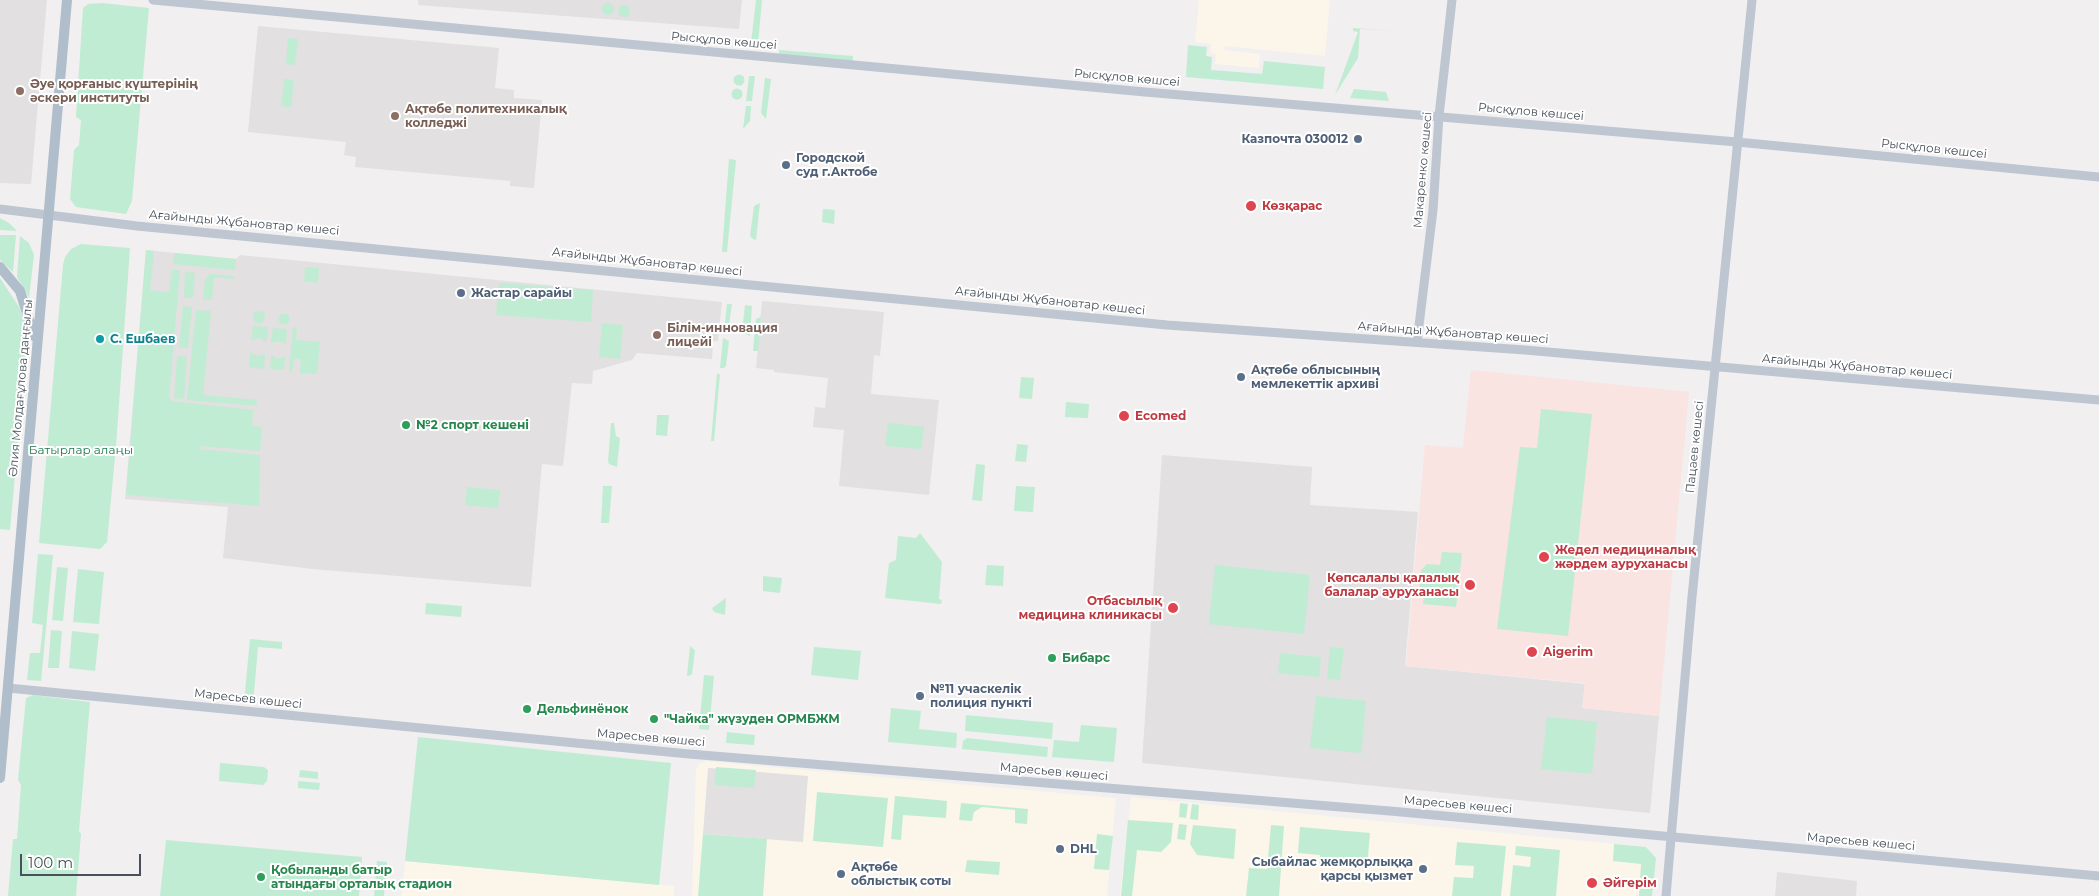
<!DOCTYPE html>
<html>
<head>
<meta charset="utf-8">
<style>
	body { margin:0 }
	#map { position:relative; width:2099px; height:896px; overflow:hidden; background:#f1efef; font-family:Montserrat,sans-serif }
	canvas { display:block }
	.scale { position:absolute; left:20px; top:854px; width:121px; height:22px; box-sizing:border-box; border:2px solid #48515b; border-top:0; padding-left:6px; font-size:15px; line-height:18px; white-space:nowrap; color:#48515b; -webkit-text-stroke:4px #fff; paint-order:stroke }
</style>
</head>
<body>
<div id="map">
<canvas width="2099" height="896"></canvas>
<div class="scale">100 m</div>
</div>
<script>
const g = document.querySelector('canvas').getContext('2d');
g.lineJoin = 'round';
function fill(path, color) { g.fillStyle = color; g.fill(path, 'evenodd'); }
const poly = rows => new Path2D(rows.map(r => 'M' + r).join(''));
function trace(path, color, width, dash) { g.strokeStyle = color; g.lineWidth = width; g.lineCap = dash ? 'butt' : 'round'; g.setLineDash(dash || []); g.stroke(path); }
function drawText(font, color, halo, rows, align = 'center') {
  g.font = font + ' Montserrat,sans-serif'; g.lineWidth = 4; g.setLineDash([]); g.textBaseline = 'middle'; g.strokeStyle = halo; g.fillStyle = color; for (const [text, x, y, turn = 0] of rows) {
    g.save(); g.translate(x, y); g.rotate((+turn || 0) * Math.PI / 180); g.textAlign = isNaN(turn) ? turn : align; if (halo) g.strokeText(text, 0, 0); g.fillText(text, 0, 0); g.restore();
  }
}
const commercial = poly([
	[1199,0,1330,0,1325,56,1225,46,1224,50,1260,54,1259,68,1215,64,1216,54,1210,53,1211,44,1195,42],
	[705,761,1116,798,1107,896,692,896,696,769,700,763],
	[1131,797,1648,847,1645,896,1120,896],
	[405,861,674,886,674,896,401,896]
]);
const education = poly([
	[0,0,47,0,31,184,0,183],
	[418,0,742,0,739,29,418,5],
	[258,26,499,48,495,88,514,90,514,98,542,100,534,188,510,186,510,181,355,167,356,157,344,155,346,142,248,132],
	[146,250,236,259,240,255,722,302,718,341,713,341,712,359,637,353,632,360,593,371,592,384,572,383,563,466,542,464,531,587,312,569,223,558,228,507,125,499],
	[762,301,884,312,880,356,874,355,871,394,939,400,929,495,839,486,844,430,813,427,815,407,825,408,828,378,774,372,774,370,756,368],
	[1162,455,1312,467,1310,505,1418,512,1405,666,1585,684,1582,708,1659,716,1650,813,1142,763],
	[708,768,808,776,803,842,703,834],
	[1777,872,1857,881,1856,896,1775,896]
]);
const medical = poly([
	[1471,370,1689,392,1659,716,1582,708,1585,683,1406,666,1425,445,1463,448]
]);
const green = poly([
	[756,0,762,0,758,44,751,43],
	[102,3,149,8,132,201,126,214,76,207,70,199,74,150,79,145,81,120,76,117,83,8,88,4],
	'602 9a6 6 0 1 1 12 0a6 6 0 1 1-12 0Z',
	'618 11a6 6 0 1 1 12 0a6 6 0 1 1-12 0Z',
	[1353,28,1393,31,1360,29,1358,58,1335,95,1358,32,1353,31],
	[288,38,298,39,295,65,286,64],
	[1188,45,1207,47,1206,56,1212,57,1211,70,1262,74,1264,61,1325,67,1323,89,1186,77],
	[779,50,853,56,853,60,850,62,779,55],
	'733.5 80a5.5 5.5 0 1 1 11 0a5.5 5.5 0 1 1-11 0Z',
	[749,76,755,76,752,101,746,101],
	[765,78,771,79,766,119,761,113],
	[284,79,294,80,291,107,281,106],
	'731.5 94a5.5 5.5 0 1 1 11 0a5.5 5.5 0 1 1-11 0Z',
	[1354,89,1386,92,1389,101,1350,98],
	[746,106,751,106,750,121,743,129],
	[729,159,736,160,727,252,722,252],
	[760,203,756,240,753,239,750,236,754,206],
	[823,209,835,210,834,224,822,222],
	[0,218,9,223,17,231,0,230],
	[0,235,16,235,13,272,0,260],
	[20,236,29,243,34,255,29,298,17,277],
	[81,244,130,248,116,446,107,542,100,549,39,543,63,265,65,257,71,249],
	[146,250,154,251,150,290,169,292,172,270,180,270,169,398,171,401,253,410,252,426,262,427,260,451,201,446,201,449,260,455,259,506,126,495],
	[175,253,236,259,235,270,173,264],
	[305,267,319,268,318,283,304,281],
	[185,272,195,273,193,298,184,298],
	[210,274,234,276,234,279,214,277,212,300,203,299,205,279],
	[0,278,19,307,28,332,10,530,0,529],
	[499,283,593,290,591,322,496,315],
	[727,304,732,304,728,332,724,331],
	[745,305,752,306,750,336,742,332],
	[183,306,192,307,188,348,179,347],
	[196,310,211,311,203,395,257,400,256,406,187,400],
	'253 317a6 6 0 1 1 12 0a6 6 0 1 1-12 0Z',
	'278.5 319a5.5 5.5 0 1 1 11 0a5.5 5.5 0 1 1-11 0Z',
	[761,317,758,351,753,351,756,319],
	[602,323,623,325,620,359,599,357],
	[253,326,268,327,266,342,260,338,251,340],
	[293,327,297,328,296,340,320,342,317,374,300,373,301,359,294,359,292,372,289,371],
	[273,328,287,329,286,344,279,341,271,343],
	[723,338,729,341,726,366,724,368,720,368],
	[250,353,258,356,265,354,264,369,249,367],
	[271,355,277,359,285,356,284,370,270,369],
	[177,356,187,357,184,399,174,398],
	[717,374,720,374,714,441,711,441],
	[1021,377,1034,378,1032,399,1019,398],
	[1066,402,1089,404,1088,418,1065,417],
	[1541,409,1592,414,1568,636,1497,629,1520,447,1537,448],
	[657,415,669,415,667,436,656,435],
	[611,423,614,423,616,436,620,438,617,467,609,464,608,461],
	[888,423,924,427,921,449,885,446],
	[1017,444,1028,445,1026,462,1015,461],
	[976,464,985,465,982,501,972,500],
	[603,486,612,486,609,523,601,523],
	[1016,486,1035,487,1033,512,1014,511],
	[467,487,500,490,498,508,465,505],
	[920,533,942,562,939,599,942,600,941,604,885,598,889,563,896,560,898,536,916,538],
	[1442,552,1462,553,1456,607,1423,604,1424,592,1419,589,1421,570,1427,564,1440,565],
	[38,554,53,555,41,681,27,680,30,653,40,653,43,625,32,623],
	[987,565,1004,566,1003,586,985,585],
	[1215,565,1310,575,1304,634,1209,624],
	[57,567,68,568,63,621,52,620],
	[78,569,104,572,99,624,73,622],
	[763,576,782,578,780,593,763,591],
	[726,598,725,615,714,612,712,608],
	[426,603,462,606,461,617,425,614],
	[51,630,62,631,59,668,48,668],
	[72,631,99,634,95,671,69,668],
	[250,639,282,642,282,649,258,647,253,704,244,703],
	[690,646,695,650,692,674,689,676,687,676],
	[814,647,861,651,858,680,811,675],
	[1330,647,1344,648,1340,680,1327,679],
	[1280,653,1321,657,1319,677,1278,673],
	[704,675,714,676,709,730,699,729],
	[33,695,90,702,79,831,81,834,76,896,8,896,13,839,17,839,21,785,18,780,26,698],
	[1316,696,1366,701,1361,753,1310,748],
	[891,708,921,711,919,729,957,733,956,748,888,742],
	[966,715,1053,723,1052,739,965,731],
	[1547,717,1597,722,1592,774,1541,769],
	[1081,725,1117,728,1114,762,1052,757,1054,740,1079,742],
	[727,732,755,735,754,745,726,743],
	[418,737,671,763,659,885,405,861],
	[967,738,1048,747,1047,757,962,749,963,741],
	[220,763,264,767,268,770,267,781,263,785,219,781],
	[716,767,756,770,754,788,714,785],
	[300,770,318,772,318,779,299,777],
	[298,781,320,783,319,790,298,788],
	[817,792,888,798,883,847,813,841],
	[895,796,947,801,946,818,903,815,901,840,891,839],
	[961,803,1028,809,1027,824,1015,823,1015,810,982,807,974,812,972,821,959,820],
	[1180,803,1188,804,1186,818,1179,817],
	[1192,804,1199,805,1198,820,1190,819],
	[1128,820,1173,823,1171,842,1161,852,1137,850,1132,896,1121,896],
	[1179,824,1187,825,1185,840,1177,839],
	[1193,825,1236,829,1234,859,1197,855,1190,844],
	[1271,825,1284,826,1279,896,1246,896,1249,868,1267,869],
	[1300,827,1370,833,1367,868,1319,864,1320,855,1298,853],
	[703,834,767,839,763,896,698,896],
	[1097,834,1113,836,1109,870,1094,869],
	[166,840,362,857,359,896,160,896],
	[1457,842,1506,846,1501,896,1452,896,1454,877,1473,878,1474,866,1455,865],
	[1614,844,1646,847,1656,858,1652,896,1639,896,1641,864,1613,861],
	[1516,846,1560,850,1556,896,1510,896,1513,865,1530,867,1531,857,1515,855],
	[967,860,1000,862,999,875,965,872],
	[377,861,387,862,384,896,374,896]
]);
const secondary = poly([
	[153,0,1145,92,1737,142,2099,177],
	[0,209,137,226,1167,325,1525,350,2099,400],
	[1417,342,1433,210,1439,116,1452,0],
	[8,688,689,754,1390,811,2099,876],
	[1666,896,1692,597,1752,0]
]);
const primary = poly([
	[0,267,20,291,34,336],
	[0,778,67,0]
]);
const markers = [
	[20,91,5,"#8d6e63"],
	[395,116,5,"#8d6e63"],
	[1358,139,5,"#5c6f8a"],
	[786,165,5,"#5c6f8a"],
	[1251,206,6,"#e0444e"],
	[461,293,5,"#5c6f8a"],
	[657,335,5,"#8d6e63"],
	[100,339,5,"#0f9aa8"],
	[1241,377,5,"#5c6f8a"],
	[1124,416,6,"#e0444e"],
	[406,425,5,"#2e9e5b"],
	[1544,557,6,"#e0444e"],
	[1470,585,6,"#e0444e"],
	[1173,608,6,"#e0444e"],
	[1532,652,6,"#e0444e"],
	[1052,658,5,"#2e9e5b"],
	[920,696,5,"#5c6f8a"],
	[527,709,5,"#2e9e5b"],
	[654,719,5,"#2e9e5b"],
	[1060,849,5,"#5c6f8a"],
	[1423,869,5,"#5c6f8a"],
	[841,874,5,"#5c6f8a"],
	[261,877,5,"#2e9e5b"],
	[1592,883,6,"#e0444e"]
];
const streetNames = [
	["Рысқұлов көшсеі",724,41,5],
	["Рысқұлов көшсеі",1127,78,5],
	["Рысқұлов көшсеі",1531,112,5],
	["Рысқұлов көшсеі",1934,149,6],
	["Макаренко көшесі",1423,170,-85],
	["Ағайынды Жұбановтар көшесі",244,223,5],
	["Ағайынды Жұбановтар көшесі",647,262,6],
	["Ағайынды Жұбановтар көшесі",1050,301,6],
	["Ағайынды Жұбановтар көшесі",1453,333,4],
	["Ағайынды Жұбановтар көшесі",1857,367,5],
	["Әлия Молдағұлова даңғылы",21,388,-85],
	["Пацаев көшесі",1695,447,-84],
	["Маресьев көшесі",248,699,6],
	["Маресьев көшесі",651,738,5],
	["Маресьев көшесі",1054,772,5],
	["Маресьев көшесі",1458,805,5],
	["Маресьев көшесі",1861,842,5]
];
const educationNames = [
	["Әуе қорғаныс күштерінің",30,84],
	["әскери институты",30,98],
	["Ақтөбе политехникалық",405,109],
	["колледжі",405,123],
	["Білім-инновация",667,328],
	["лицейі",667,342]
];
const serviceNames = [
	["Казпочта 030012",1348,139,"right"],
	["Городской",796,158],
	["суд г.Актобе",796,172],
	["Жастар сарайы",471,293],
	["Ақтөбе облысының",1251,370],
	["мемлекеттік архиві",1251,384],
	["№11 учаскелік",930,689],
	["полиция пункті",930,703],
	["DHL",1070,849],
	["Сыбайлас жемқорлыққа",1413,862,"right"],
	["қарсы қызмет",1413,876,"right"],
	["Ақтөбе",851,867],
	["облыстық соты",851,881]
];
const healthNames = [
	["Көзқарас",1262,206],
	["Ecomed",1135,416],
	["Жедел медициналық",1555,550],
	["жәрдем ауруханасы",1555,564],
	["Көпсалалы қалалық",1459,578,"right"],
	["балалар ауруханасы",1459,592,"right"],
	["Отбасылық",1162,601,"right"],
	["медицина клиникасы",1162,615,"right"],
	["Aigerim",1543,652],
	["Әйгерім",1603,883]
];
const cultureNames = [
	["С. Ешбаев",110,339]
];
const leisureNames = [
	["№2 спорт кешені",416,425],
	["Бибарс",1062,658],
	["Дельфинёнок",537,709],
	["\"Чайка\" жүзуден ОРМБЖМ",664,719],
	["Қобыланды батыр",271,870],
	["атындағы орталық стадион",271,884]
];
const parkNames = [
	["Батырлар алаңы",81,450]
];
fill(commercial, '#fbf6e9');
fill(education, '#e2e0e0');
fill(medical, '#f9e4e1');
fill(green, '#c0ecd3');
trace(secondary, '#bec6d1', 9);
trace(primary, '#b0bdcb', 10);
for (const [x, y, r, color] of markers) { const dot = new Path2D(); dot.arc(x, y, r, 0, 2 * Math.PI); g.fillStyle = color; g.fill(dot); trace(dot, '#fff', 2); }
drawText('12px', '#48515b', '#fff', streetNames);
drawText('bold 12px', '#785e54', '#fff', educationNames, 'left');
drawText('bold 12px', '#4e5e75', '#fff', serviceNames, 'left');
drawText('bold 12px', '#be3a42', '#fff', healthNames, 'left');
drawText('bold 12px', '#0d838f', '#fff', cultureNames, 'left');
drawText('bold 12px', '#27864d', '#fff', leisureNames, 'left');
drawText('12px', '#1e774e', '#fff', parkNames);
</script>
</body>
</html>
